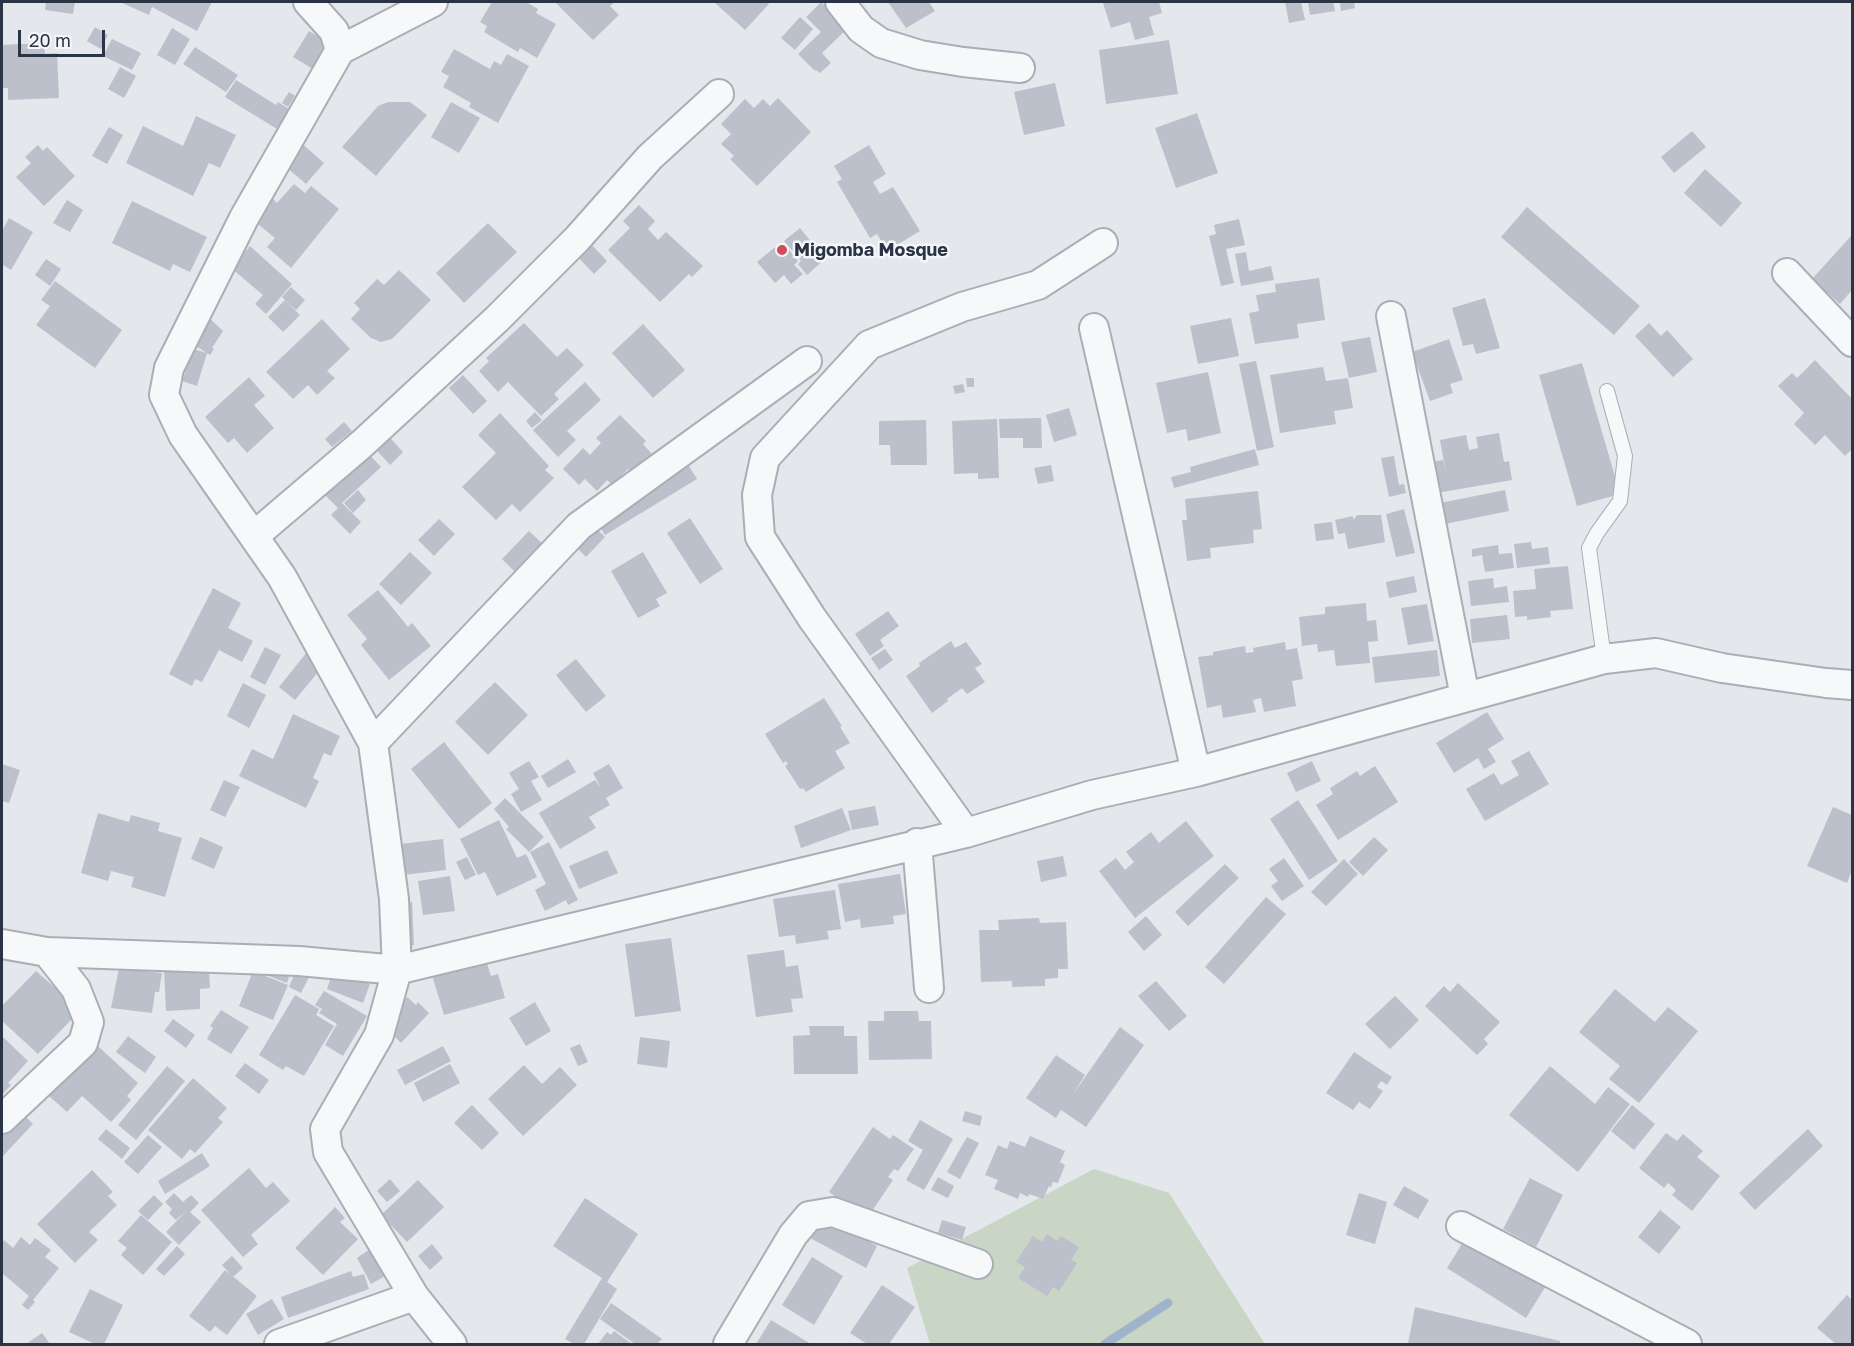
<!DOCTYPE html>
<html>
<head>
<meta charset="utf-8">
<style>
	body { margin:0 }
	#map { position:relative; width:1854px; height:1346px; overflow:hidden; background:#e4e7ec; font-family:"Golos Text",sans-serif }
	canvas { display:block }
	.frame { position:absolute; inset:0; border:3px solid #2b3445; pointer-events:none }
	.scale { position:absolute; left:18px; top:30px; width:87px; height:27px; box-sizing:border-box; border:3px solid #2b3445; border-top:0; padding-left:8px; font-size:18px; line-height:21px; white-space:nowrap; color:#2b3445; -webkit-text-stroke:4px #f4f6f9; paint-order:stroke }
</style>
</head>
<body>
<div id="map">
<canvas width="1854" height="1346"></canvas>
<div class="frame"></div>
<div class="scale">20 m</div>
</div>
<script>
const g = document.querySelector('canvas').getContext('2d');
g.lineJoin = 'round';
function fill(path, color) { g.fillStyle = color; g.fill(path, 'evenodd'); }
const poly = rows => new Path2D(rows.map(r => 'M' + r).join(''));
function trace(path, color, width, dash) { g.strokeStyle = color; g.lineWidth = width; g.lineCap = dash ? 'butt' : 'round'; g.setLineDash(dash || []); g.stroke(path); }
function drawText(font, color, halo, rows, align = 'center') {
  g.font = font + ' "Golos Text",sans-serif'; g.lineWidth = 5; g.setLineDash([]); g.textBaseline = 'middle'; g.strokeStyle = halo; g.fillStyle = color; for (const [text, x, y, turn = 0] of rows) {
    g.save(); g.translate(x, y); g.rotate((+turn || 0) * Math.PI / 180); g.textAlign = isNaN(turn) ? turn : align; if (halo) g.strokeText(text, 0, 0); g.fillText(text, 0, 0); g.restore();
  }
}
const green = poly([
	[1094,1169,1169,1193,1265,1344,930,1344,907,1268]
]);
const stream = poly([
	[1105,1344,1168,1303]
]);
const building = poly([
	[46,2,75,2,73,14,45,10],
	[120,2,212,2,197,31,152,7,149,15],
	[492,2,526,2,538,9,536,13,556,24,537,58,520,48,518,52,484,32,487,26,480,22],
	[555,2,615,2,610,6,619,15,593,40],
	[714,2,767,2,769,4,745,30],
	[821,2,848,28,822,53,831,63,820,73,816,70,815,71,798,54,821,32,806,17],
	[888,2,929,2,935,11,906,28],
	[1110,2,1159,2,1162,13,1149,17,1154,35,1135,40,1130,22,1111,28,1103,3],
	[1285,2,1301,2,1305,20,1289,23],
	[1308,2,1333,2,1335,11,1310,15],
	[1340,2,1354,2,1355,8,1341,11],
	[800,17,813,29,795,50,781,38],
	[95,27,108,35,101,49,87,41],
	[172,28,190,39,175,65,157,55],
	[309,31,329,43,313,69,293,57],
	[112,39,141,53,132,70,103,56],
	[1169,40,1178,94,1106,104,1099,50],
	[44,43,45,54,57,53,59,98,8,100,8,88,2,88,2,45],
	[195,47,238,75,226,92,183,64],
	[454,49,490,69,494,61,501,65,507,54,529,66,498,123,469,107,471,103,443,87,449,76,441,72],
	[120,67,136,76,124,98,108,89],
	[236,80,276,105,278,102,289,109,277,129,225,97],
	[1055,83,1065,126,1024,135,1014,92],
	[289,92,295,96,288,107,282,103],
	[778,98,811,132,757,186,730,159,734,156,721,144,731,134,721,124,745,99,754,108,763,99,770,106],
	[388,102,410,102,427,115,376,176,342,147,378,106],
	[451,102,480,118,459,153,431,137],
	[1197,113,1218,173,1176,188,1155,128],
	[196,116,236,135,220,168,209,163,193,196,126,163,143,126,183,146],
	[109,127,123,135,107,164,92,156],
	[1692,131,1706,147,1674,173,1661,157],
	[299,141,324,163,306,184,280,162],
	[38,145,43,151,47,147,75,176,44,206,16,177,31,163,25,157],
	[869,145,886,174,873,182,880,194,893,187,920,231,887,251,877,234,870,238,837,182,842,179,834,166],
	[1705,169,1742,203,1721,227,1684,193],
	[294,184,305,193,311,186,339,209,291,268,267,247,275,238,253,220,272,198,277,203],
	[67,200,83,210,70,232,53,223],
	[132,201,207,237,190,272,173,264,170,271,112,243],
	[639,205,655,221,648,229,658,240,666,232,703,266,692,277,689,274,660,302,608,250,630,228,623,221],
	[1527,207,1640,306,1614,335,1501,237],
	[9,218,33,232,11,270,2,264,2,231],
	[1239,219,1245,245,1226,249,1234,283,1221,286,1209,236,1216,234,1214,225],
	[488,223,517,252,464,303,436,273],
	[800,228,825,259,807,275,798,264,801,261,784,241],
	[1852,235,1852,290,1840,304,1812,279],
	[586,239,607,261,594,274,573,252],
	[250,246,292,284,266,314,255,304,263,295,231,268],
	[775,247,782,256,789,250,798,261,794,265,803,274,791,284,784,275,775,283,757,262],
	[1246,252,1249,271,1271,266,1274,280,1241,286,1235,254],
	[46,259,61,269,50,286,35,275],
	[399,270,431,300,392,339,381,342,371,338,351,319,360,309,354,303,377,279,384,285],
	[1319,278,1325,320,1297,324,1299,338,1255,344,1249,313,1259,311,1256,295,1276,292,1275,284],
	[55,281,122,330,95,368,36,325,50,306,41,300],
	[291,287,305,300,296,310,282,297],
	[1485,298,1500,348,1476,354,1473,344,1463,346,1452,308],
	[285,300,300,315,283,332,268,317],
	[202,311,223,331,212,348,214,349,210,355,188,341],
	[1231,318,1239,356,1198,364,1190,326],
	[322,319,350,349,327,371,335,378,317,395,308,385,293,399,266,372],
	[524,323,557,357,567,348,584,365,554,394,559,399,541,416,508,382,498,392,479,371,489,361,486,358],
	[1649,323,1661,336,1667,330,1693,359,1673,377,1635,336],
	[643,324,685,370,653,398,612,353],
	[1370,337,1377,372,1349,378,1341,342],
	[1449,339,1463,380,1450,384,1453,393,1430,401,1412,352],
	[186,347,207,353,197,386,182,381,185,373,182,372],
	[1815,360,1852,399,1852,449,1845,456,1825,435,1815,445,1794,424,1804,413,1778,386,1792,373,1797,378],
	[1256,361,1274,447,1257,451,1239,364],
	[1582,363,1620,494,1577,506,1539,375],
	[1323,367,1326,381,1348,378,1353,408,1334,411,1336,424,1280,433,1270,375],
	[1208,372,1221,433,1188,441,1186,429,1167,433,1156,383],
	[463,375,487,401,473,414,449,388],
	[249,377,265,396,254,405,274,428,247,453,234,438,228,443,205,417],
	[966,378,974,378,974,387,967,387],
	[585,382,601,400,567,431,576,440,558,457,533,430],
	[963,384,965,392,955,394,953,386],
	[1069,408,1077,435,1054,442,1046,415],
	[535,412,542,420,532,428,526,421],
	[500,413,549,466,545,470,554,478,520,512,512,504,496,520,462,487,496,453,478,435],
	[620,415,646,441,643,444,652,454,633,474,628,469,612,485,607,480,597,491,585,479,579,485,563,469,583,448,590,455,601,443,596,438],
	[1041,418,1042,448,1023,448,1023,438,1000,438,999,419],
	[997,419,999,478,978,479,978,473,954,474,952,421],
	[926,420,927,465,891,465,890,445,879,445,879,421],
	[344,422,352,431,332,447,325,439],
	[385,432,403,452,390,465,371,444],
	[1499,433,1504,462,1509,461,1512,480,1437,493,1432,462,1443,460,1446,473,1440,440,1466,435,1469,450,1478,448,1476,437],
	[1255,449,1259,465,1174,488,1171,477,1191,472,1190,467],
	[369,454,381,467,342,503,361,522,350,534,331,515,338,508,325,495],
	[1394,456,1399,485,1404,484,1406,493,1389,497,1381,458],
	[686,461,697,479,605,535,594,517],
	[1051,465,1054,481,1038,484,1034,468],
	[358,490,366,500,353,513,344,503],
	[1505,490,1509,511,1445,524,1440,503],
	[1258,491,1262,529,1253,530,1254,543,1210,548,1211,558,1187,561,1182,520,1187,520,1185,499],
	[1404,509,1415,553,1396,557,1386,514],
	[1357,515,1381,515,1385,542,1348,549,1345,533,1338,534,1335,520,1353,516,1353,520],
	[690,518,723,569,700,584,667,533],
	[439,519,455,534,434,556,418,540],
	[589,522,605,537,586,557,571,542],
	[1332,522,1334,539,1316,541,1314,524],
	[529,531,544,545,516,573,502,559],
	[1531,542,1532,549,1548,547,1550,564,1517,568,1514,544],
	[1498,545,1499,554,1512,553,1514,568,1485,572,1482,555,1472,557,1472,549],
	[410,552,432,573,401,605,379,584],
	[643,552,667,593,656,599,660,606,638,618,611,571],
	[1568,566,1573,609,1550,611,1551,617,1527,620,1527,616,1515,617,1513,591,1536,589,1534,569],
	[1414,576,1417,592,1389,598,1386,582],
	[1493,578,1494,588,1507,586,1509,602,1471,606,1468,581],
	[213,588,241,603,228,628,253,641,242,662,219,650,202,682,195,679,192,686,169,674],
	[378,590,408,627,412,623,431,646,389,680,361,645,367,639,347,615],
	[1366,603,1367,621,1376,620,1378,641,1368,642,1370,663,1336,666,1334,650,1318,652,1317,644,1302,646,1299,617,1325,614,1325,607],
	[1427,604,1434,641,1408,645,1401,608],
	[888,611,899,626,880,640,884,646,870,656,855,634],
	[1507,615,1510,639,1472,643,1470,619],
	[951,641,955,648,966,642,982,664,975,668,985,682,967,694,962,688,947,699,948,701,932,713,906,676,920,666,919,663],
	[1285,642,1286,650,1297,648,1303,679,1292,681,1296,706,1264,712,1261,698,1253,700,1256,712,1223,718,1221,705,1207,708,1198,657,1213,655,1213,652,1245,646,1246,653,1254,652,1253,648],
	[265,647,281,655,265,685,250,677],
	[885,649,893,660,879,670,871,658],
	[1437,650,1440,676,1375,683,1372,657],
	[307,652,324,665,295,700,279,687],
	[576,659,606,696,586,712,556,675],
	[495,682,528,715,488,755,455,722],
	[243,683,266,695,249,728,227,716],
	[824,698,842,726,840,727,850,743,835,751,845,768,806,792,803,788,800,789,785,766,788,764,786,761,783,763,765,734],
	[1487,712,1504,739,1488,749,1496,762,1484,769,1478,758,1454,773,1436,743],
	[293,714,340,736,331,756,324,753,313,778,319,781,306,808,239,776,252,749,273,759],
	[444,742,492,803,459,829,411,769],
	[1529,751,1549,784,1485,821,1466,789,1494,773,1501,785,1519,775,1511,761],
	[568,759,576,772,548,788,541,776],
	[529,761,539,777,531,781,542,800,521,812,511,794,519,789,509,773],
	[1312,761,1321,781,1296,792,1287,773],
	[2,764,20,770,9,803,2,801],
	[609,764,623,788,606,798,610,805,589,817,596,828,560,849,539,813,595,780,601,788,593,773],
	[1375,766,1398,802,1338,840,1316,805,1333,794,1330,788,1357,771,1360,776],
	[224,780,240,787,225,817,210,810],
	[505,798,544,837,529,852,506,829,509,827,494,809],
	[1298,800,1338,861,1309,880,1270,819],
	[875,806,879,825,852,830,848,811],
	[1833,807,1852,815,1852,870,1847,883,1807,866],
	[842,808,851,830,801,848,794,826],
	[98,813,129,822,131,815,160,823,158,831,182,838,165,897,131,887,134,877,111,871,108,881,81,873],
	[499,820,517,858,526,854,537,877,497,896,485,872,478,875,460,839],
	[1186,821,1214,856,1135,918,1099,871,1116,858,1125,870,1134,862,1126,852,1151,832,1159,843],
	[200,837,223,847,214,869,191,859],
	[1374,837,1388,850,1363,876,1349,862],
	[443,839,446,870,394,876,391,845],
	[549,842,578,900,568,905,566,900,545,911,535,890,546,884,530,852],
	[607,850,618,873,579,889,569,866],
	[1063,856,1067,876,1041,882,1037,861],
	[467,857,476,875,465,880,456,862],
	[1284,858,1304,886,1282,901,1271,886,1278,881,1269,869],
	[1344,859,1358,874,1326,906,1311,892],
	[1225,864,1239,878,1188,926,1175,912],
	[900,874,906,914,893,916,894,924,861,928,860,919,845,922,838,884],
	[450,876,455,911,423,915,418,881],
	[835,890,841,929,827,931,829,939,796,944,795,935,779,937,773,899],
	[1266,897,1286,914,1224,984,1205,967],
	[412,902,414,945,398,946,395,903],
	[1146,916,1162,935,1144,951,1128,932],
	[1039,918,1040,923,1066,922,1068,969,1058,969,1058,978,1045,979,1045,986,1012,987,1012,981,981,982,979,930,999,930,998,920],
	[671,938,681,1011,635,1017,625,944],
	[784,950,786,967,798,965,803,998,791,999,793,1012,756,1017,747,955],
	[485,957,491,976,498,974,505,998,444,1015,431,972],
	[273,966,290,973,287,983,269,976],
	[119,968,162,973,159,992,155,992,152,1013,111,1008],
	[209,969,210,988,200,989,200,1009,166,1011,164,970],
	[36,971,67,998,71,1020,38,1054,2,1021,2,1006],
	[253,971,288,985,273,1020,239,1006],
	[296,971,309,977,301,993,289,987],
	[333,971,370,984,363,1003,327,989],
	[1156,981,1187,1016,1169,1031,1138,996],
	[1458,983,1500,1022,1484,1039,1488,1044,1477,1055,1425,1006,1444,986,1450,992],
	[1615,989,1655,1022,1668,1007,1698,1031,1639,1103,1609,1079,1620,1066,1579,1032],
	[324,991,367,1016,343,1056,325,1045,337,1024,319,1013,322,1009,315,1005],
	[295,995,319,1009,316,1015,334,1026,304,1076,286,1066,283,1070,259,1055],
	[1395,996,1419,1020,1390,1049,1365,1024],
	[407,997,416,1005,418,1002,429,1013,401,1043,390,1032,386,1019],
	[535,1002,551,1031,526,1046,509,1018],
	[221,1010,249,1027,231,1054,207,1039,213,1028,210,1026],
	[884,1011,918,1011,919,1021,931,1021,932,1059,869,1060,868,1021,884,1021],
	[173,1019,195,1035,186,1048,164,1031],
	[809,1026,844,1026,844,1036,857,1036,858,1074,794,1074,793,1036,810,1035],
	[1120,1027,1144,1045,1086,1127,1061,1110,1056,1118,1026,1098,1056,1055,1085,1075,1072,1096],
	[2,1036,28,1061,8,1083,11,1085,2,1095],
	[128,1036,156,1057,145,1073,116,1052],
	[640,1037,670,1041,667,1068,637,1064],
	[89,1038,138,1083,127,1096,131,1100,111,1122,82,1096,67,1112,48,1095],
	[580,1044,588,1062,578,1066,570,1048],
	[443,1046,451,1061,405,1085,397,1070],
	[1354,1052,1392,1077,1387,1085,1381,1081,1377,1087,1383,1091,1370,1109,1359,1102,1353,1110,1326,1093],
	[245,1063,269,1080,259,1094,235,1076],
	[450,1064,460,1083,423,1102,414,1083],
	[524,1065,542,1084,560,1067,577,1085,523,1136,488,1099],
	[167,1066,185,1081,136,1140,118,1125],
	[1550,1066,1595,1104,1608,1087,1630,1104,1578,1172,1509,1115],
	[193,1078,227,1108,218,1118,223,1122,195,1153,190,1149,182,1159,148,1130],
	[472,1105,499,1133,482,1150,454,1123],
	[1632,1105,1655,1124,1634,1150,1611,1131],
	[965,1111,982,1116,980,1126,962,1121],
	[25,1116,33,1124,2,1157,2,1127],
	[920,1120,953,1139,924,1190,906,1180,923,1150,908,1141],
	[873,1127,890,1139,893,1135,914,1149,898,1171,894,1169,888,1177,893,1180,870,1214,856,1204,853,1209,829,1192],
	[106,1129,130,1148,122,1159,98,1139],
	[1808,1129,1823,1146,1755,1210,1739,1193],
	[1666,1133,1677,1141,1683,1134,1703,1151,1697,1157,1720,1176,1692,1211,1672,1195,1676,1190,1668,1183,1664,1188,1639,1168],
	[148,1135,162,1147,138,1174,124,1162],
	[1030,1136,1065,1151,1060,1162,1065,1165,1058,1183,1053,1182,1051,1187,1049,1186,1043,1199,1029,1194,1028,1197,1020,1193,1018,1199,994,1189,998,1180,985,1175,998,1145,1007,1149,1010,1141,1025,1147],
	[967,1137,979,1143,960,1179,947,1172],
	[202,1153,210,1166,165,1194,158,1181],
	[249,1168,266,1188,273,1182,290,1201,251,1235,258,1244,243,1257,201,1210],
	[92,1170,113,1192,108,1196,117,1205,89,1232,98,1240,75,1263,37,1224],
	[938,1177,954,1186,948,1198,931,1190],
	[1530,1178,1563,1195,1536,1247,1503,1229],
	[390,1179,400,1191,387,1202,377,1191],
	[418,1180,444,1207,407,1242,381,1215],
	[1404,1186,1429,1200,1418,1219,1393,1205],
	[174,1193,183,1202,191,1195,199,1203,190,1212,201,1222,179,1245,166,1232,188,1209,176,1220,169,1213,172,1209,165,1202],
	[1359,1193,1387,1202,1375,1244,1346,1235],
	[154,1195,163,1204,148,1220,138,1211],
	[585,1198,638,1234,607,1282,617,1289,584,1344,574,1344,565,1339,602,1278,553,1246],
	[335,1207,345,1218,340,1222,358,1239,323,1275,295,1248],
	[1660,1210,1681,1227,1659,1254,1638,1237],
	[141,1215,172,1242,143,1275,121,1255,127,1248,118,1241],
	[821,1216,877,1246,866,1268,810,1238],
	[942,1220,966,1227,962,1240,938,1233],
	[1047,1234,1057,1241,1061,1236,1079,1247,1071,1260,1077,1263,1059,1291,1053,1287,1047,1296,1018,1278,1025,1267,1016,1262,1033,1236,1042,1242],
	[1468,1234,1547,1284,1526,1318,1447,1268],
	[21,1237,30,1245,35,1238,51,1250,45,1257,59,1268,33,1300,35,1302,28,1310,22,1305,29,1296,2,1273,2,1243,4,1240,13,1248],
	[432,1244,443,1258,430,1270,418,1256],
	[177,1246,185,1254,164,1276,156,1269],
	[370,1249,385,1276,371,1284,357,1258],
	[232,1256,243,1268,233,1277,222,1265],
	[812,1257,843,1276,814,1325,782,1305],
	[225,1270,257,1296,227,1335,215,1326,210,1332,189,1316],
	[351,1271,353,1277,364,1274,369,1289,288,1318,281,1297],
	[882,1285,915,1307,889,1344,867,1344,850,1333],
	[90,1289,123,1305,104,1344,95,1344,69,1332],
	[1847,1295,1852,1300,1852,1344,1836,1344,1817,1328],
	[272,1299,284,1319,258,1335,246,1314],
	[611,1303,662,1339,657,1344,635,1344,600,1319],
	[1415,1307,1560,1341,1560,1344,1408,1344],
	[771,1320,811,1344,756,1344],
	[614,1331,632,1344,598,1344,607,1332,611,1335],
	[42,1333,50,1344,26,1344]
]);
const service = poly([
	[1604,659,1589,548,1597,533,1620,501,1625,456,1607,391]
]);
const minor = poly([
	[308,2,334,31,340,50,244,218,169,368,164,395,183,435,282,577,373,743,394,899,397,970,379,1035,325,1129,328,1152,414,1296,452,1344],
	[840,2,861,29,881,43,920,55,963,62,1020,68],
	[340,50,433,2],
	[1787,273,1852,342],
	[1391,316,1465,697],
	[1094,328,1196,772],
	[254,536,363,443,497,319,577,239,650,157,719,94],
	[373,743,579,526,807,361],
	[966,833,812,618,760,537,757,495,765,458,869,345,962,307,1038,285,1103,243],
	[917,843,929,988],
	[2,944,47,952,299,961,397,970,966,833,1092,795,1196,772,1604,659,1656,653,1722,668,1826,683,1852,685],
	[2,1119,83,1043,89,1022,76,989,47,952],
	[1461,1226,1687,1344],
	[279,1344,414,1296],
	[728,1344,793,1235,809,1216,833,1212,978,1264]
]);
const markers = [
	[782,250,6,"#d1495b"]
];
const poiNames = [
	["Migomba Mosque",794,250]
];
fill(green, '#c9d6c5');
trace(stream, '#9fb4cc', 9);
fill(building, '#bbc0ca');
trace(service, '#a9aeb7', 16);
trace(minor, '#a9aeb7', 32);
trace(service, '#f7f8fa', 14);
trace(minor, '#f7f8fa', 28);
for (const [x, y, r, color] of markers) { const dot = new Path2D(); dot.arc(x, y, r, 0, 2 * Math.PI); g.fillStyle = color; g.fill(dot); trace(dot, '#f4f6f9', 2); }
drawText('bold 18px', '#2b3445', '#f4f6f9', poiNames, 'left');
</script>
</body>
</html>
